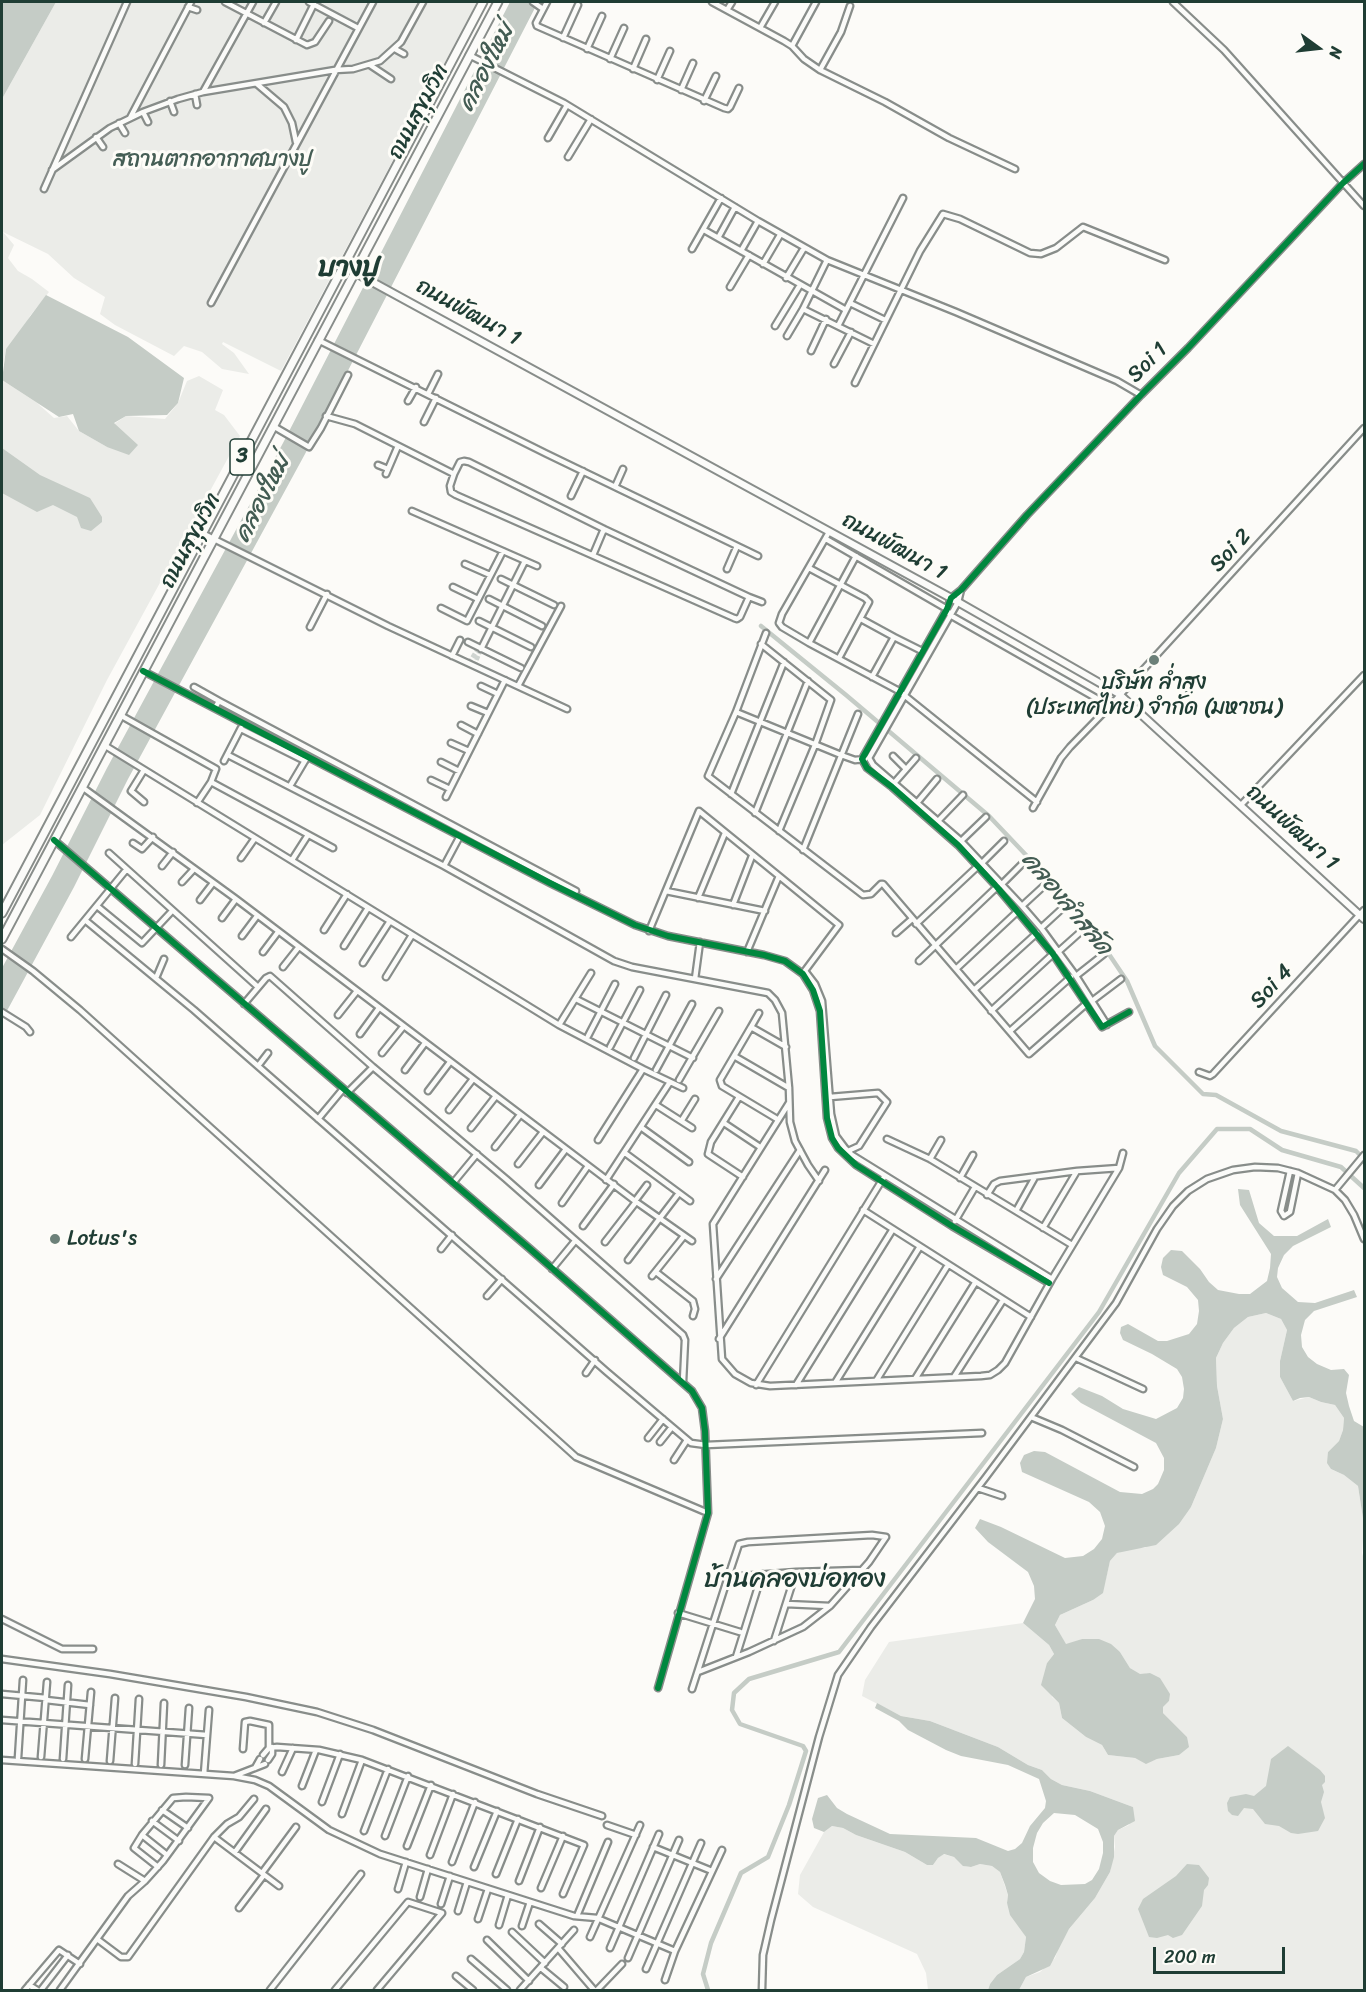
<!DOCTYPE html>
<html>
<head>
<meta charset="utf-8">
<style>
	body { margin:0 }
	#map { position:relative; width:1366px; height:1992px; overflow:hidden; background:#fcfbf8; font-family:Sriracha,sans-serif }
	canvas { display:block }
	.frame { position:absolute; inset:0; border:3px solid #1f3d34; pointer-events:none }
	.north { position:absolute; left:1288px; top:18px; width:60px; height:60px; -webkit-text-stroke:4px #fdfcf7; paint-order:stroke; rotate:105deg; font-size:16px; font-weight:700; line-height:24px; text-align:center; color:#1f3d34 }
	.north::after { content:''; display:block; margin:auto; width:21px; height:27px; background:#1f3d34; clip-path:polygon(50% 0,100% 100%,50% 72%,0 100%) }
	.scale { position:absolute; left:1153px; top:1947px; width:132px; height:27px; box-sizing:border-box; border:3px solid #1f3d34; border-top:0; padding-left:8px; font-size:18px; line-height:21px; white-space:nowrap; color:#1f3d34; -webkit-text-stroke:4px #fdfcf7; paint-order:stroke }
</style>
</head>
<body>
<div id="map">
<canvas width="1366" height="1992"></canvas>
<div class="frame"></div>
<div class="north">N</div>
<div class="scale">200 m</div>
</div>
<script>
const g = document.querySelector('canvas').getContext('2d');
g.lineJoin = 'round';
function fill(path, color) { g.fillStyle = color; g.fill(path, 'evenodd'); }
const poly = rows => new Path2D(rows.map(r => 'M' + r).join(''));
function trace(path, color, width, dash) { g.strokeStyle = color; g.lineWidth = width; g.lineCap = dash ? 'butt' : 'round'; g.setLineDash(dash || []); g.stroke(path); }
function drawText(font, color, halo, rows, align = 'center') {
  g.font = font + ' Sriracha,"Playpen Sans Thai",sans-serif'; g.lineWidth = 6; g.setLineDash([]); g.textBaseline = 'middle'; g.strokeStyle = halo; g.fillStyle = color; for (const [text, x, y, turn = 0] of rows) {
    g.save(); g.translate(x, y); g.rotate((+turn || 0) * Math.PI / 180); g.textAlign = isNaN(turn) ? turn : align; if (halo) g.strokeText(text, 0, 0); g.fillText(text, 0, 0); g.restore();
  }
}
const green = poly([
	[56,2,477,2,281,371,223,342,222,344,234,353,249,374,222,369,202,352,184,346,174,356,115,325,100,314,105,297,74,278,48,254,3,232,14,245,8,258,18,271,32,279,49,292,30,316,18,338,6,349,2,372,2,99],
	[199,376,223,390,215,410,224,415,240,436,107,680,40,815,2,845,2,380,36,402,54,418,67,416,79,431,107,447,114,424,126,416,165,419,178,403,187,381],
	[1266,1313,1281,1319,1287,1330,1280,1361,1280,1377,1293,1401,1309,1397,1321,1402,1335,1405,1344,1418,1343,1430,1339,1441,1328,1452,1331,1469,1344,1475,1358,1486,1364,1525,1362,1553,1364,1559,1364,1990,1019,1990,1026,1977,1040,1972,1055,1958,1059,1946,1069,1929,1095,1898,1110,1872,1115,1847,1114,1836,1118,1830,1129,1825,1133,1807,1090,1791,1062,1785,1051,1779,1042,1770,1028,1765,998,1747,930,1721,901,1716,862,1696,865,1680,889,1642,1023,1623,1049,1645,1054,1654,1047,1663,1052,1697,1059,1703,1062,1718,1086,1737,1102,1745,1108,1755,1135,1758,1146,1763,1157,1759,1179,1755,1187,1737,1163,1713,1163,1707,1169,1701,1150,1673,1140,1675,1130,1668,1120,1652,1082,1639,1066,1645,1055,1625,1060,1615,1093,1600,1105,1582,1110,1561,1117,1553,1132,1548,1145,1548,1191,1507,1216,1448,1223,1419,1217,1386,1216,1358,1223,1343,1234,1328,1248,1317],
	[832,1826,843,1828,856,1835,905,1852,927,1865,933,1865,938,1858,943,1854,954,1857,964,1866,971,1867,980,1864,992,1866,1000,1872,1008,1895,1007,1903,1026,1937,1024,1952,1020,1959,997,1975,990,1984,988,1990,928,1990,926,1973,917,1954,813,1907,798,1894,800,1875,824,1832]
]);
const water = poly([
	[2,2,56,2,2,99],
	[510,2,538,2,305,454,128,779,74,887,2,1020,2,968,52,876,107,768,283,443],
	[46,295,128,337,184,378,178,403,167,415,126,416,114,423,138,445,129,455,107,447,79,431,73,414,59,417,2,380,6,349],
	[2,448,40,475,90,498,102,517,102,522,91,531,81,528,77,517,53,505,37,512,2,493],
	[1238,1189,1249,1190,1259,1223,1274,1236,1297,1236,1328,1219,1331,1227,1293,1246,1284,1255,1278,1268,1277,1277,1282,1288,1298,1302,1315,1303,1354,1290,1357,1297,1314,1311,1305,1320,1301,1335,1302,1347,1308,1357,1317,1364,1331,1370,1344,1369,1349,1375,1346,1393,1349,1406,1354,1421,1364,1427,1364,1525,1358,1486,1344,1475,1331,1469,1327,1463,1328,1452,1339,1441,1343,1430,1344,1418,1335,1405,1321,1402,1309,1397,1300,1398,1293,1401,1280,1377,1280,1361,1287,1330,1281,1319,1266,1313,1248,1317,1234,1328,1223,1343,1216,1358,1217,1386,1223,1419,1216,1448,1191,1507,1179,1524,1156,1545,1117,1553,1110,1561,1103,1593,1093,1600,1060,1615,1055,1625,1066,1644,1082,1639,1099,1639,1111,1644,1120,1652,1130,1668,1140,1674,1150,1673,1160,1678,1170,1694,1169,1701,1163,1707,1163,1713,1187,1737,1189,1747,1179,1755,1157,1759,1146,1764,1135,1758,1108,1755,1102,1745,1086,1737,1062,1718,1059,1703,1041,1685,1047,1663,1054,1654,1049,1645,1023,1623,1035,1599,1034,1586,1028,1572,988,1542,975,1528,980,1519,1001,1527,1065,1558,1083,1556,1094,1549,1102,1539,1105,1526,1100,1512,1089,1502,1022,1472,1020,1463,1024,1455,1034,1451,1045,1452,1120,1492,1142,1494,1153,1489,1158,1484,1164,1470,1164,1458,1156,1443,1081,1403,1071,1394,1079,1387,1102,1396,1123,1409,1156,1419,1177,1408,1183,1398,1184,1389,1182,1377,1177,1369,1152,1354,1123,1340,1120,1333,1121,1327,1128,1324,1158,1341,1167,1341,1189,1334,1197,1324,1199,1311,1198,1300,1187,1287,1163,1275,1161,1267,1163,1258,1171,1250,1182,1251,1200,1269,1209,1282,1218,1290,1239,1294,1250,1294,1267,1281,1270,1268,1271,1254,1240,1205],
	[877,1703,901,1716,930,1721,998,1747,1028,1765,1042,1770,1051,1779,1062,1785,1090,1791,1133,1807,1135,1821,1118,1830,1114,1836,1114,1857,1110,1872,1095,1898,1069,1929,1050,1966,1026,1977,1019,1990,988,1990,990,1984,997,1975,1020,1959,1024,1952,1026,1937,1010,1915,1007,1903,1008,1895,1005,1885,1000,1872,992,1866,980,1864,971,1867,963,1866,954,1857,944,1854,938,1858,933,1865,927,1865,905,1852,856,1835,843,1828,832,1826,824,1832,814,1828,812,1819,818,1798,827,1795,837,1808,847,1814,890,1834,976,1838,1008,1851,1015,1849,1022,1843,1030,1826,1045,1808,1046,1801,1039,1779,1008,1765,961,1756,946,1750,908,1730,899,1721,875,1708],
	[1054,1813,1075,1815,1098,1829,1103,1842,1103,1853,1099,1869,1092,1880,1085,1884,1061,1885,1050,1881,1039,1873,1033,1862,1033,1848,1037,1833,1043,1823],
	[1288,1746,1320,1770,1325,1776,1325,1782,1322,1785,1324,1792,1321,1802,1325,1818,1318,1831,1298,1834,1291,1833,1279,1826,1265,1824,1253,1809,1244,1808,1238,1816,1232,1815,1228,1811,1227,1803,1230,1797,1246,1794,1254,1796,1266,1786,1271,1759],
	[1187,1864,1199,1865,1209,1878,1208,1885,1204,1890,1202,1906,1182,1935,1173,1938,1168,1935,1157,1938,1149,1937,1138,1909,1143,1899,1176,1876]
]);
const canal = poly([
	[761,626,846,695,989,816,1062,893,1092,929,1127,981,1155,1046,1203,1094,1216,1095,1281,1131,1356,1151,1364,1159],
	[708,1990,703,1974,711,1943,741,1873,768,1857,789,1805,806,1751,803,1746,740,1724,732,1710,734,1693,749,1679,839,1652,1099,1312,1179,1173,1217,1129,1250,1129,1282,1150,1341,1167,1364,1188]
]);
const minorTunnel = poly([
	[469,663,479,647],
	[474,666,481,649]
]);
const minor = poly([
	[225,2,307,45,315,42,329,21],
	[309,2,358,28],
	[533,2,543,9],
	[547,2,536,23,537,26,724,108,728,109,730,107,739,88],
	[712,2,784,41,792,46,804,59,820,70,885,102,949,138,1015,169],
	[1173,2,1224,50,1364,206],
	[188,7,197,10],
	[727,10,732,2],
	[264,23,276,2],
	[760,28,775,2],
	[563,38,578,5],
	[296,40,314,4],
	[792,46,816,2],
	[395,49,404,54],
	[587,49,602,16],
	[469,55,564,103,758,221,827,260,956,312,1117,381,1141,395],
	[610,59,624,28],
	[370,65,391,79],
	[633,69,646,39],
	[820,70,841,32,850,6],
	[657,80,670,51],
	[257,84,284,107,292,123,296,142],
	[681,90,693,63],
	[203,92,253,2],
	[195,94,197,105],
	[170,101,174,112],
	[704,101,716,76],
	[143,112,148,122],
	[130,118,191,2],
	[119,123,125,133],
	[96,137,103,147],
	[548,138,567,105],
	[568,157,591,119],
	[52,170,110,128,143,112,178,99,203,92,335,70,353,69,380,61,401,42,423,2],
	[44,189,127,2],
	[704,230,846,310],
	[718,238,735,207],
	[692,249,721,198],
	[741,251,758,221],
	[763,264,780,235],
	[786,278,804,248],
	[730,287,749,255],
	[211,303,373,2],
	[850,303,885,320],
	[803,309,874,344],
	[775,326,800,285],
	[838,326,903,198],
	[787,336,803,309,827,260],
	[318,340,547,454,758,556],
	[811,351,826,319],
	[834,364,851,332],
	[855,383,920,251,943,214,960,219,1030,253,1041,254,1056,248,1083,227,1165,260],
	[428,394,438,374],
	[408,401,416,387],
	[326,416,355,424,454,474],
	[424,422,436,398],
	[273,426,309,447,321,428,348,375],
	[378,465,388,469],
	[386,474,398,446],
	[615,487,623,469],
	[571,496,583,471],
	[412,511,537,566],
	[829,532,782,614,779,623,782,627,809,643,899,691,1037,802],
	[202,533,388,626,567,709],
	[826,539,947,609,950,615,1110,706],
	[593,555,604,529],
	[465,564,490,575],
	[809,568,865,598,869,602,839,658],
	[727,569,737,546],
	[501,579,554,605],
	[453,587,478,599],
	[749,597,740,617,737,619,734,618,456,495,451,492,450,486,454,474,460,462,464,461,469,462,604,529,749,597,762,602],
	[489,599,542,626],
	[441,608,467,621,503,551],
	[861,619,894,637,872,677],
	[479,621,531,647],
	[310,627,327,594],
	[766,633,736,712,708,776,863,895,871,894,881,884,883,884,1029,1054,1086,1004],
	[894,637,922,651],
	[468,642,521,668],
	[809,643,856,556],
	[761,644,831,700,815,745,779,831],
	[481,649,525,561],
	[452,656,460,640],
	[143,671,550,883,635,925,668,936,764,955,785,961,803,974,813,990,820,1011,827,1118,832,1138,838,1148,856,1165,952,1226,1049,1283],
	[481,686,498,694],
	[518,686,561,606],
	[194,687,219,701],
	[471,706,488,713],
	[215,708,219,701,576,891],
	[736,712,841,755,855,760,865,759],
	[120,715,216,769,211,782,197,803],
	[461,725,478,734],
	[241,729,305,761],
	[451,743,469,751],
	[104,745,559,1025,643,1069,598,1140],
	[228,755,444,866,614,961,632,967,768,993,775,1000,782,1013,789,1088,790,1122,795,1141,808,1165,819,1181],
	[893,756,906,769],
	[869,758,873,765,961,841,1022,906,1041,928,1076,976,1107,1025],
	[869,758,958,602,961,590],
	[224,761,241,728],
	[441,762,459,771],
	[431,780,450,789],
	[211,782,333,848],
	[895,782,916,758],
	[290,786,306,759],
	[82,787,236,899,635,1201,692,1241],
	[731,794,784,662],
	[446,797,505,680],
	[144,802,131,791,144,770],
	[916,804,937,779],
	[1241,805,1364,675],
	[1033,808,1061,758,1070,747,1110,706,1364,428],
	[755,813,808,681],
	[939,820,963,795],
	[54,840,529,1248,692,1391,702,1408,705,1431,708,1513,658,1688],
	[133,843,142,849,153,837],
	[959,843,986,817],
	[803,850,858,714],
	[109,853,258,987],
	[241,858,255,838],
	[292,860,308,835],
	[982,863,1004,841],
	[162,866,173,852],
	[444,866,460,836],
	[779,876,839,925,804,972],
	[182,882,194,869],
	[1002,884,1026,860],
	[666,891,765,911],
	[698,898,725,833],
	[200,900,213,883],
	[733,905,752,856],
	[97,906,142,943,172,911],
	[1022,906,1047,883],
	[222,918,236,899],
	[85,920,194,1010,607,1372,691,1443,706,1445,982,1433],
	[916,924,977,867],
	[1041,928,1066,905],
	[324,930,347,894],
	[649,931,699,811,779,876,747,952],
	[896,933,912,919],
	[242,936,257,916],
	[71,937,126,870],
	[344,946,368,908],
	[2,949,33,971,80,1010,576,1457,708,1513],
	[263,952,278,932],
	[1058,952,1086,927],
	[919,961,999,885],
	[363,963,390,921],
	[283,967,298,948],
	[956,969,1018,911],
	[805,971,815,984,822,1001,831,1114,836,1136,845,1148,852,1155,1052,1279],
	[1076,976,1104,954],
	[386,977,412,935],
	[156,978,164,959],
	[695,979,700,942],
	[974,990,1037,933],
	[576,999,693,1058],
	[1092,1001,1121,979],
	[244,1004,266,978,270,976,373,1067,506,1179,683,1335,685,1340,683,1382],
	[991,1011,1053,954],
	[2,1012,26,1027,30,1032],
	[1129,1012,1102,1027,1053,954,997,887,958,845,892,787,867,768,862,759,947,609,951,598,961,590,1027,515,1141,395,1188,348,1343,183,1364,164],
	[338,1015,357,991],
	[559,1025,591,973],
	[751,1027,759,1013],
	[1010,1031,1071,977],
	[360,1034,379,1008],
	[588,1036,615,984],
	[610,1047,640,990],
	[382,1053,403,1027],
	[734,1056,789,1088],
	[634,1058,666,995],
	[258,1066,268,1053],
	[643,1069,683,1088],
	[405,1070,425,1043],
	[656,1070,692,1004],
	[1199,1072,1210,1076,1213,1074,1364,910],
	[679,1080,719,1011],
	[428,1091,450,1062],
	[347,1093,373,1067],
	[739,1097,711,1142,708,1154,743,1177],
	[830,1097,878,1093,887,1102,859,1146,848,1151],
	[789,1103,713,1224,722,1359,735,1374,751,1383,770,1386,981,1376,990,1375,998,1370,1005,1363,1052,1279,1119,1168,1077,1171,1000,1181,994,1184,987,1195],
	[656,1105,692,1128],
	[449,1110,473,1079],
	[318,1119,343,1089],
	[777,1119,722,1086,720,1080,751,1027,786,1047],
	[682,1120,695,1099],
	[724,1123,760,1147],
	[471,1128,496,1096],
	[642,1128,689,1162],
	[887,1139,930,1159,1072,1245],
	[495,1147,520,1115],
	[625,1153,690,1201],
	[930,1159,941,1140],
	[518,1164,543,1132],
	[1119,1168,1123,1153],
	[1290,1171,1281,1211,1284,1216,1290,1212,1298,1173],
	[960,1178,973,1155],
	[606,1180,670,1082],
	[453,1183,477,1154],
	[539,1185,566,1149],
	[1335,1190,1364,1155],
	[635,1201,647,1185],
	[562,1203,588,1166],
	[863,1210,1031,1317],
	[1016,1211,1035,1177],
	[955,1221,975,1187],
	[583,1226,614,1184],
	[1043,1228,1077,1171],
	[605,1242,636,1202],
	[441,1249,452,1235],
	[628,1260,679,1193],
	[552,1269,575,1241],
	[656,1272,693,1301,695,1309,693,1316],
	[652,1276,684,1236],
	[716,1279,800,1150],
	[487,1296,502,1279],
	[719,1339,825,1170],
	[1076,1358,1143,1389],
	[586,1373,595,1360],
	[954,1377,1003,1300],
	[915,1379,975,1283],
	[876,1381,948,1265],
	[835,1383,919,1248],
	[756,1385,884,1177],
	[796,1385,893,1229],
	[1031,1417,1062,1430,1134,1467],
	[648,1438,663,1419],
	[660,1442,672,1427],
	[674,1460,687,1440],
	[978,1488,1002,1496],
	[728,1577,796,1572,861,1570],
	[786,1604,830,1606],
	[678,1613,740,1632],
	[2,1619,62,1649,93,1649],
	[774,1641,796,1572],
	[736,1657,762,1574],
	[2,1659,110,1674,246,1697,317,1712,373,1730,537,1794,602,1816],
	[692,1689,728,1577,739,1544,748,1542,872,1535,886,1537,869,1562,830,1606,803,1627,749,1652,698,1672],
	[2,1694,46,1698],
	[46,1700,90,1705],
	[2,1720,207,1735],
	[243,1749,245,1722,250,1721,269,1725,269,1748],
	[263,1755,269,1748,277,1747,319,1750,362,1760,584,1845,563,1894],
	[41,1757,47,1682],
	[18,1758,23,1680],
	[63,1759,68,1685],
	[85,1759,91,1692],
	[2,1760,234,1776,265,1764],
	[268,1760,272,1754,272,1747],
	[110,1761,115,1698],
	[135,1764,139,1699],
	[161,1765,164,1703],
	[185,1765,189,1708],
	[255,1768,260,1759],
	[282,1772,293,1748],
	[204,1774,209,1710],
	[234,1776,255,1780,269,1786,329,1830,380,1854,574,1916,597,1918,675,1951],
	[302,1786,316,1750],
	[322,1802,340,1754],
	[162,1810,188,1828],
	[342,1814,362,1760],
	[152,1821,179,1841],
	[607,1825,636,1835],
	[364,1831,388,1769],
	[142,1835,167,1855],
	[385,1836,408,1776],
	[214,1837,227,1824,239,1817,254,1799],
	[407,1846,431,1785],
	[653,1847,712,1871],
	[235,1852,266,1809],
	[430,1855,453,1794],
	[452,1862,475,1802],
	[118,1864,145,1881],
	[474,1867,497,1811],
	[262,1873,296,1827],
	[496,1874,518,1819],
	[519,1881,540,1827],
	[541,1888,563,1836],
	[398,1889,406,1862],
	[420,1897,428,1869],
	[441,1904,450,1876],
	[239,1908,264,1875],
	[458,1911,467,1882],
	[577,1916,608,1842],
	[478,1919,488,1889],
	[539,1924,562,1944],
	[499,1925,508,1895],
	[522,1926,530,1902],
	[512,1932,545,1963],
	[590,1937,640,1825],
	[97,1939,121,1957,128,1957,214,1837,279,1886],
	[487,1940,529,1981],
	[558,1948,594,1990],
	[610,1948,659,1834],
	[628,1958,679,1840],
	[471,1959,507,1990],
	[541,1968,564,1987],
	[646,1969,701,1843],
	[456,1976,473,1990],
	[665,1980,675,1951,722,1850],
	[29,1985,37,1990],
	[25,1990,59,1950,80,1964],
	[41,1990,68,1955],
	[60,1990,128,1896,145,1881,163,1861,209,1798,186,1797,173,1798,142,1835,134,1848,158,1867],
	[270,1990,361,1874],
	[335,1990,408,1902,442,1913,377,1990],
	[520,1990,574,1930],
	[597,1990,622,1964],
	[762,1990,763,1955,771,1920,819,1737,838,1675,871,1627,986,1477,1116,1303,1157,1229,1173,1206,1188,1191,1207,1179,1233,1170,1255,1167,1278,1168,1298,1173,1335,1190,1345,1200,1354,1215,1364,1239]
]);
const major = poly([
	[354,272,951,598,1119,694,1364,919]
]);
const highway = poly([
	[2,913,483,2],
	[2,939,498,2]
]);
const cycleway = poly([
	[143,671,550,883,635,925,668,936,764,955,785,961,803,974,813,990,820,1011,827,1118,832,1138,838,1148,856,1165,952,1226,1049,1283],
	[54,840,529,1248,692,1391,702,1408,705,1431,708,1513,658,1688],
	[1129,1012,1102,1027,1053,954,997,887,958,845,892,787,867,768,862,759,947,609,951,598,961,590,1027,515,1141,395,1188,348,1343,183,1364,164]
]);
const markers = [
	[1154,660,6,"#6c8079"],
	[55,1239,6,"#6c8079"]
];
const shields = [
	[242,457,24]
];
const shieldNames = [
	["3",242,457]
];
const streetNames = [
	["ถนนสุขุมวิท",419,112,-62],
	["ถนนพัฒนา 1",468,313,29],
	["Soi 1",1148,363,-45],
	["ถนนสุขุมวิท",191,541,-62],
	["ถนนพัฒนา 1",894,547,29],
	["Soi 2",1231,551,-47],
	["ถนนพัฒนา 1",1292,828,42],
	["Soi 4",1272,987,-47]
];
const parkNames = [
	["สถานตากอากาศบางปู",213,160]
];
const poiNames = [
	["บริษัท ล่ำสูง",1154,683],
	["(ประเทศไทย) จำกัด (มหาชน)",1154,708],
	["Lotus's",67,1239,"left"]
];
const waterNames = [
	["คลองใหม่",487,68,-63],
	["คลองใหม่",263,499,-63],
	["คลองลำสลัด",1066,904,50]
];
const quarterNames = [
	["บ้านคลองบ่อทอง",795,1580]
];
const districtNames = [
	["บางปู",349,269]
];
fill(green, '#ebece8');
fill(water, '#c5ccc6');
trace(canal, '#c5ccc6', 4.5);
trace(minorTunnel, '#d0d5d1', 4.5, [4.5, 2]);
trace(minor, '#888d8a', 9);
trace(major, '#888d8a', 10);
trace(highway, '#888d8a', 11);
trace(minor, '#fbfbf9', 4.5);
trace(major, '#fbfbf9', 6);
trace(highway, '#fbfbf9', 7);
trace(cycleway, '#00873e', 6);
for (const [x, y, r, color] of markers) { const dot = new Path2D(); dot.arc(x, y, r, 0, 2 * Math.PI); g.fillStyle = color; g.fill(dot); trace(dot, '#fdfcf7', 2); }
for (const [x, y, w] of shields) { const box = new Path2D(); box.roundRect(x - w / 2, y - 18, w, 36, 4.5); g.fillStyle = '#fdfcf7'; g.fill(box); trace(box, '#1f3d34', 1.5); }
drawText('bold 21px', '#1f3d34', null, shieldNames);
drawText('22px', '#1f3d34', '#fdfcf7', streetNames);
drawText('22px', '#455e55', '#fdfcf7', parkNames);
drawText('22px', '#1f3d34', '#fdfcf7', poiNames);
drawText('italic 24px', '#435c53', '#fdfcf7', waterNames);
drawText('26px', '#1f3d34', '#fdfcf7', quarterNames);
drawText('bold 28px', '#1f3d34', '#fdfcf7', districtNames);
</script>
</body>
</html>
